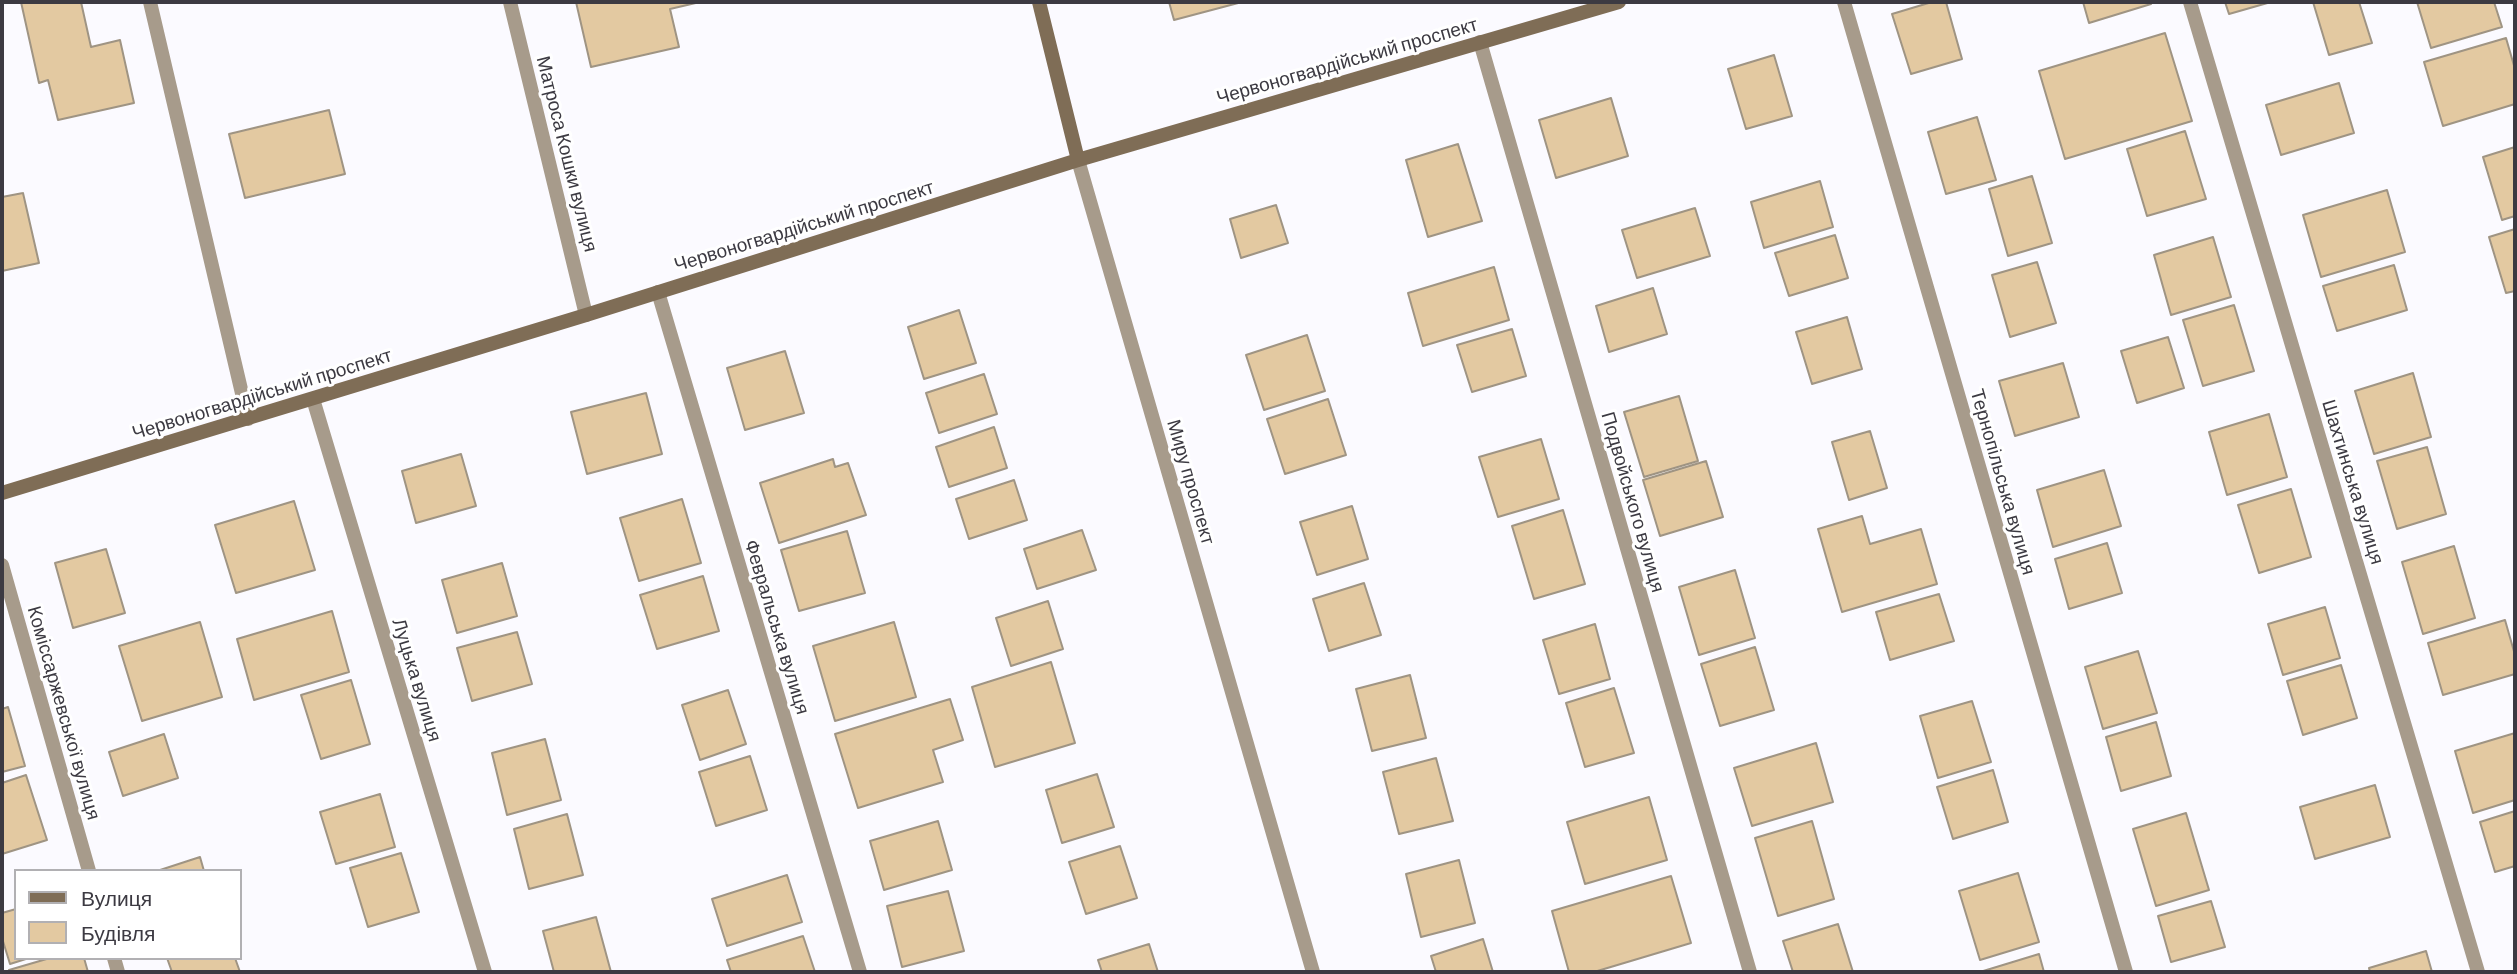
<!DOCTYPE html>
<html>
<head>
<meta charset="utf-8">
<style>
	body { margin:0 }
	#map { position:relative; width:2517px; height:974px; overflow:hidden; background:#fbfaff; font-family:Barlow,sans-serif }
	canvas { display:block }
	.frame { position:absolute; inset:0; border:4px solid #3c3a42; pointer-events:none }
	.legend { position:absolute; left:14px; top:869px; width:228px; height:91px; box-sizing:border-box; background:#fff; border:2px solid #b1b0b3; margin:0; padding:9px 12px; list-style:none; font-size:21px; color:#3c3a42 }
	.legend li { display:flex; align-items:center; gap:14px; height:35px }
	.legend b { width:35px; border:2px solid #b1b0b3 }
</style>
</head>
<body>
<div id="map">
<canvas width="2517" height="974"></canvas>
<div class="frame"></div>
<ul class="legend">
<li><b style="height:9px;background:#7f6d56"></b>Вулиця</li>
<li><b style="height:19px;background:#e3c9a1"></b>Будівля</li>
</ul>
</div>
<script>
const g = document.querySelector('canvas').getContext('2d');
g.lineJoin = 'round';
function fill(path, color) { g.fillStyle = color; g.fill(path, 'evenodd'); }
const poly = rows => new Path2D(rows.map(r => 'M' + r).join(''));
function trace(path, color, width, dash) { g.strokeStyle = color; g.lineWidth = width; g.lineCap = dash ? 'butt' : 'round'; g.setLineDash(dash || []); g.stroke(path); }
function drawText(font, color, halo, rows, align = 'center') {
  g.font = font + ' Barlow,sans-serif'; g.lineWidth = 6; g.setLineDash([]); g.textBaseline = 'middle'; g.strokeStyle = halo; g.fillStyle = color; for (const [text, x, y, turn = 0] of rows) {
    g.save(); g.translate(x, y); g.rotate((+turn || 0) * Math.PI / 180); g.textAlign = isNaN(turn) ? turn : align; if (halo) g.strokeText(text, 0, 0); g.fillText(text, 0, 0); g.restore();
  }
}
const building = poly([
	[21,2,81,2,91,47,120,40,134,103,58,120,48,80,39,83,21,2],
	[576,2,700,2,670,9,679,47,591,67,576,2],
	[1169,2,1242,2,1174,20,1169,2],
	[1932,2,1946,2,1962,59,1911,74,1892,14,1932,2],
	[2083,2,2150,2,2151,4,2089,23,2083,2],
	[2225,2,2271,2,2229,14,2225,2],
	[2313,2,2359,2,2372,43,2329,55,2313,2],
	[2417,2,2494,2,2502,27,2431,48,2417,2],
	[2165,33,2192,121,2065,159,2039,71,2165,33],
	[2506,38,2515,69,2515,104,2443,126,2424,62,2506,38],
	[1774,55,1792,116,1746,129,1728,69,1774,55],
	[2339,83,2354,133,2281,155,2266,105,2339,83],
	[1611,98,1628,156,1556,178,1539,120,1611,98],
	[329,110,345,174,245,198,229,134,329,110],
	[1977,117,1996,180,1946,194,1928,132,1977,117],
	[2185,131,2206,199,2147,216,2127,149,2185,131],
	[1458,144,1482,221,1428,237,1406,160,1458,144],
	[2515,147,2515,216,2502,220,2483,157,2515,147],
	[2032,176,2052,243,2008,256,1989,189,2032,176],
	[1820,181,1833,227,1764,248,1751,202,1820,181],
	[2387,190,2405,252,2321,277,2303,215,2387,190],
	[23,193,39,263,2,271,2,197,23,193],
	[1276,205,1288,243,1241,258,1230,219,1276,205],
	[1695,208,1710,256,1637,278,1622,230,1695,208],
	[2515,229,2515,291,2506,293,2489,237,2515,229],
	[1835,235,1848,278,1789,296,1775,253,1835,235],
	[2213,237,2231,297,2171,315,2154,255,2213,237],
	[2037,262,2056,323,2010,337,1992,275,2037,262],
	[2394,265,2407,310,2337,331,2323,286,2394,265],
	[1494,267,1509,320,1423,346,1408,293,1494,267],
	[1653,288,1667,334,1609,352,1596,306,1653,288],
	[2234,305,2254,371,2203,386,2183,320,2234,305],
	[959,310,976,363,924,379,908,327,959,310],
	[1847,317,1862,369,1812,384,1796,332,1847,317],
	[1512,329,1526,376,1472,392,1457,345,1512,329],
	[1307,335,1325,391,1264,410,1246,355,1307,335],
	[2168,337,2184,388,2137,403,2121,351,2168,337],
	[785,351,804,413,745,430,727,368,785,351],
	[2063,363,2079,417,2015,436,1999,381,2063,363],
	[2413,373,2431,437,2374,454,2355,391,2413,373],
	[984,374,997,414,939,433,926,393,984,374],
	[646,393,662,454,587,474,571,412,646,393],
	[1679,396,1698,461,1644,477,1624,412,1679,396],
	[1328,399,1346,455,1285,474,1267,419,1328,399],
	[2269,414,2287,477,2227,495,2209,432,2269,414],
	[994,427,1007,468,949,487,936,447,994,427],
	[1870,431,1887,488,1849,500,1832,442,1870,431],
	[1541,439,1559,499,1498,517,1479,457,1541,439],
	[2427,447,2446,514,2397,529,2377,461,2427,447],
	[461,454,476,506,416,523,402,471,461,454],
	[833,459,835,467,848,463,866,515,779,543,760,483,833,459],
	[1706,461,1723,517,1660,536,1643,480,1706,461],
	[2104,470,2121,526,2053,547,2037,490,2104,470],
	[1014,480,1027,520,969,539,956,499,1014,480],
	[2291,489,2311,557,2259,573,2238,505,2291,489],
	[682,499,701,563,639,581,620,518,682,499],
	[294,501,315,570,236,593,215,525,294,501],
	[1352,506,1368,559,1317,575,1300,522,1352,506],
	[1563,510,1585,584,1534,599,1512,526,1563,510],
	[1862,516,1870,544,1921,529,1937,584,1842,612,1818,529,1862,516],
	[1082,530,1096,570,1037,589,1024,549,1082,530],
	[847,531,865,593,799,611,781,550,847,531],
	[2107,543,2122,593,2069,609,2055,559,2107,543],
	[2454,546,2475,618,2423,634,2402,562,2454,546],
	[106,549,125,613,73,628,55,563,106,549],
	[502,563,517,616,457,633,442,580,502,563],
	[1735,570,1755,638,1699,655,1679,587,1735,570],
	[703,576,719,631,657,649,640,595,703,576],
	[1364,583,1381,635,1329,651,1313,599,1364,583],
	[1939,594,1954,641,1890,660,1876,612,1939,594],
	[1048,601,1063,649,1011,666,996,618,1048,601],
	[2325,607,2340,658,2283,675,2268,624,2325,607],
	[332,611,349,672,254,700,237,639,332,611],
	[2505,620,2515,655,2515,674,2443,695,2428,643,2505,620],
	[200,622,222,697,142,721,119,646,200,622],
	[894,622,916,697,835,721,813,646,894,622],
	[1595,624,1610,679,1559,694,1543,640,1595,624],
	[517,632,532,684,472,701,457,648,517,632],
	[1755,647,1774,710,1720,726,1701,664,1755,647],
	[2138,651,2157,713,2103,729,2085,667,2138,651],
	[1051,662,1075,743,995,767,972,687,1051,662],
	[2341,665,2357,718,2303,735,2287,681,2341,665],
	[1410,675,1426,738,1372,751,1356,689,1410,675],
	[351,680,370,744,321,759,301,695,351,680],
	[1614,688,1634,753,1585,767,1566,703,1614,688],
	[728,690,746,744,700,760,682,705,728,690],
	[950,699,963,740,933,750,943,782,858,808,835,734,950,699],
	[1972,701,1991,762,1938,778,1920,716,1972,701],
	[8,707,25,766,2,772,2,709,8,707],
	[2156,722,2171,776,2121,791,2106,737,2156,722],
	[2515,733,2515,800,2473,813,2455,751,2515,733],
	[164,734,178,778,123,796,109,752,164,734],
	[545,739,561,800,507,815,492,753,545,739],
	[1816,743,1833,802,1752,826,1734,768,1816,743],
	[750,756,767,810,716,826,699,772,750,756],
	[1436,758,1453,821,1399,834,1383,772,1436,758],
	[1993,770,2008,822,1953,839,1937,787,1993,770],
	[1097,774,1114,827,1062,843,1046,790,1097,774],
	[26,775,47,840,2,854,2,783,26,775],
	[2375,785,2390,837,2315,859,2300,807,2375,785],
	[380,794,395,847,336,864,320,812,380,794],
	[1649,797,1667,860,1585,884,1567,822,1649,797],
	[2515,811,2515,866,2495,872,2480,822,2515,811],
	[2186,813,2209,890,2156,906,2133,829,2186,813],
	[567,814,583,875,529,889,514,829,567,814],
	[938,821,952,870,884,890,870,841,938,821],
	[1812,821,1834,899,1778,916,1755,838,1812,821],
	[1120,846,1137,898,1086,914,1069,862,1120,846],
	[401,853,419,912,368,927,350,868,401,853],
	[200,857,204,871,157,871,200,857],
	[1459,860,1475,923,1421,937,1406,874,1459,860],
	[2018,873,2039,942,1980,960,1959,891,2018,873],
	[787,875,802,922,727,946,712,899,787,875],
	[1671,876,1691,943,1594,972,1569,972,1552,911,1671,876],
	[948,891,964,951,902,967,887,906,948,891],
	[2211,901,2225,947,2171,962,2158,916,2211,901],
	[16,909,16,958,29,958,10,964,2,938,2,913,16,909],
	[596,917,611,972,554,972,543,931,596,917],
	[1838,924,1853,972,1793,972,1783,941,1838,924],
	[803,936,815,972,731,972,727,960,803,936],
	[1483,939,1493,972,1436,972,1431,956,1483,939],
	[1149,944,1158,972,1102,972,1098,960,1149,944],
	[2426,951,2432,972,2370,972,2369,968,2426,951],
	[2039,954,2044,972,1980,972,2039,954],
	[50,958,84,958,88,972,9,972,9,970,50,958],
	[167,958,235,958,240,972,172,972,167,958]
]);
const service = poly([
	[150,2,248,419]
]);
const minor = poly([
	[510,2,586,315],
	[1844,2,2126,972],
	[2190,2,2478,972],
	[1480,42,1750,972],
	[1078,160,1313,972],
	[658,292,860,972],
	[313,399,485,972],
	[2,565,89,871],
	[114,958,118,972]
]);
const secondary = poly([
	[1039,2,1078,160],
	[2,493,586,315,1078,160,1619,2]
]);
const streetNames = [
	["Червоногвардійський проспект",1347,61,-16],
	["Матроса Кошки вулиця",567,154,76],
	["Червоногвардійський проспект",804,226,-17],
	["Червоногвардійський проспект",262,394,-17],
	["Миру проспект",1191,482,74],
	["Тернопільська вулиця",2003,482,74],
	["Шахтинська вулиця",2353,482,73],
	["Подвойського вулиця",1633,502,74],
	["Февральська вулиця",777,627,73],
	["Луцька вулиця",417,680,73],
	["Коміссаржевської вулиця",64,713,74]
];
fill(building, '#e3c9a1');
trace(building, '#9f9483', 2);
trace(service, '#a79b8b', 14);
trace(minor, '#a79b8b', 14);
trace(secondary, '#7f6d56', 14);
drawText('19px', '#3c3a42', '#fff', streetNames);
</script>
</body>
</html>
